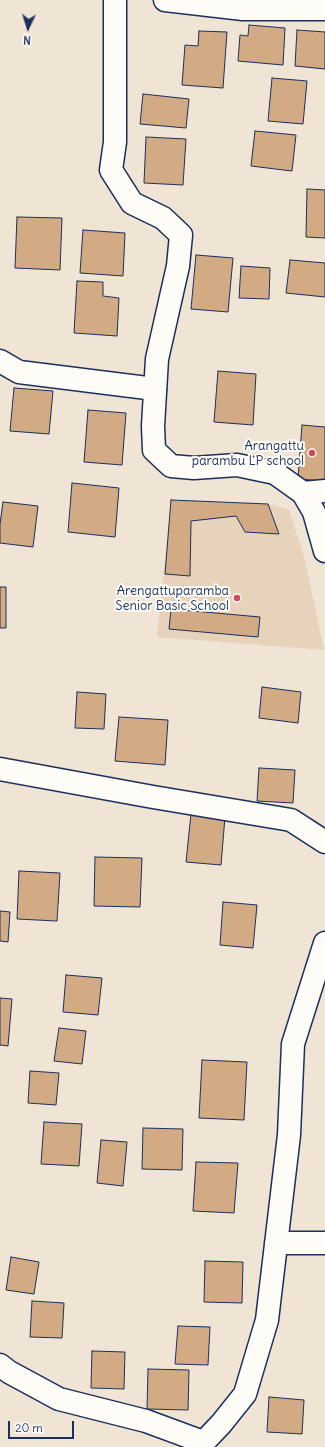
<!DOCTYPE html>
<html>
<head>
<meta charset="utf-8">
<style>
	body { margin:0 }
	#map { position:relative; width:325px; height:1447px; overflow:hidden; background:#f0e4d4; font-family:Delius,sans-serif }
	canvas { display:block }
	.north { position:absolute; left:8px; top:8px; width:40px; height:40px; -webkit-text-stroke:3px #fdfcf7; paint-order:stroke; rotate:184deg; font-size:11px; font-weight:700; line-height:16px; text-align:center; color:#1b2f5e }
	.north::after { content:''; display:block; margin:auto; width:14px; height:18px; background:#1b2f5e; clip-path:polygon(50% 0,100% 100%,50% 72%,0 100%) }
	.scale { position:absolute; left:8px; top:1421px; width:66px; height:18px; box-sizing:border-box; border:2px solid #1b2f5e; border-top:0; padding-left:5px; font-size:12px; line-height:14px; white-space:nowrap; color:#1b2f5e; -webkit-text-stroke:3px #fdfcf7; paint-order:stroke }
</style>
</head>
<body>
<div id="map">
<canvas width="325" height="1447"></canvas>
<div class="north">N</div>
<div class="scale">20 m</div>
</div>
<script>
const g = document.querySelector('canvas').getContext('2d');
g.lineJoin = 'round';
function fill(path, color) { g.fillStyle = color; g.fill(path, 'evenodd'); }
const poly = rows => new Path2D(rows.map(r => 'M' + r).join(''));
function trace(path, color, width, dash) { g.strokeStyle = color; g.lineWidth = width; g.lineCap = dash ? 'butt' : 'round'; g.setLineDash(dash || []); g.stroke(path); }
function drawText(font, color, halo, rows, align = 'center') {
  g.font = font + ' Delius,sans-serif'; g.lineWidth = 4; g.setLineDash([]); g.textBaseline = 'middle'; g.strokeStyle = halo; g.fillStyle = color; for (const [text, x, y, turn = 0] of rows) {
    g.save(); g.translate(x, y); g.rotate((+turn || 0) * Math.PI / 180); g.textAlign = isNaN(turn) ? turn : align; if (halo) g.strokeText(text, 0, 0); g.fillText(text, 0, 0); g.restore();
  }
}
const built = poly([
	[171,500,268,504,289,510,305,560,324,650,157,637]
]);
const building = poly([
	[249,25,285,28,283,65,238,61,240,35,248,36,249,25],
	[297,30,325,32,325,69,295,66,297,30],
	[199,31,227,32,223,88,182,85,185,45,198,46,199,31],
	[272,78,307,81,303,124,268,121,272,78],
	[143,94,189,99,186,128,140,124,143,94],
	[255,131,296,135,292,171,251,166,255,131],
	[146,137,186,139,183,185,144,183,146,137],
	[307,189,325,190,325,238,306,237,307,189],
	[17,217,62,218,60,270,15,268,17,217],
	[83,230,125,233,123,276,80,273,83,230],
	[196,255,233,258,228,312,191,309,196,255],
	[290,260,325,263,325,297,286,293,290,260],
	[241,266,270,268,269,299,239,298,241,266],
	[77,281,103,282,103,296,119,298,117,336,74,333,77,281],
	[218,371,256,374,253,425,214,422,218,371],
	[14,388,53,391,49,434,10,431,14,388],
	[88,410,126,413,122,465,84,462,88,410],
	[302,425,325,427,325,481,298,479,302,425],
	[72,483,119,488,115,537,68,532,72,483],
	[171,500,268,504,279,534,245,532,236,516,191,521,190,576,165,574,171,500],
	[3,502,38,506,33,547,0,543,0,524,3,502],
	[0,587,6,587,6,628,0,628,0,587],
	[171,609,260,617,258,637,169,629,171,609],
	[262,687,301,692,298,723,259,718,262,687],
	[77,692,106,694,104,729,75,728,77,692],
	[119,717,168,720,165,765,115,761,119,717],
	[259,768,295,770,293,803,257,801,259,768],
	[191,814,225,817,221,865,186,862,191,814],
	[95,857,142,858,140,907,94,906,95,857],
	[19,871,60,873,57,921,17,919,19,871],
	[223,902,257,905,253,948,220,945,223,902],
	[0,911,10,912,8,942,0,941,0,911],
	[66,975,102,978,98,1015,63,1012,66,975],
	[0,998,12,999,8,1046,0,1045,0,998],
	[59,1028,86,1031,82,1064,54,1061,59,1028],
	[202,1060,247,1062,244,1120,199,1118,202,1060],
	[30,1071,59,1073,56,1105,28,1103,30,1071],
	[44,1122,82,1124,79,1166,41,1164,44,1122],
	[143,1128,183,1129,182,1170,142,1169,143,1128],
	[101,1140,127,1142,123,1186,97,1183,101,1140],
	[196,1162,238,1163,234,1213,193,1211,196,1162],
	[11,1257,39,1262,34,1294,6,1290,11,1257],
	[205,1261,243,1262,242,1303,204,1302,205,1261],
	[32,1301,64,1303,62,1338,30,1337,32,1301],
	[178,1326,210,1327,208,1365,175,1364,178,1326],
	[92,1351,125,1352,124,1389,91,1388,92,1351],
	[148,1369,189,1370,188,1410,147,1409,148,1369],
	[269,1397,304,1400,302,1434,267,1432,269,1397]
]);
const street = poly([
	[0,361,19,372,155,389],
	[325,491,303,493,314,512,325,551],
	[0,769,153,797,291,820,325,842],
	[276,1243,325,1243],
	[0,1365,9,1372,59,1399,146,1421,203,1442],
	[199,1447,221,1424,245,1394,267,1320,289,1135,293,1044,325,943]
]);
const secondary = poly([
	[115,0,115,142,111,170,132,203,163,218,181,235,178,266,157,359,153,426,154,450,171,466,194,468,237,465,275,473,303,493],
	[165,0,243,9,325,9]
]);
const markers = [
	[312,453,4,"#d1495b"],
	[237,598,4,"#d1495b"]
];
const poiNames = [
	["Arangattu",304,446],
	["parambu LP school",304,461],
	["Arengattuparamba",229,591],
	["Senior Basic School",229,606]
];
fill(built, '#e7d3bc');
fill(building, '#d2ab84');
trace(building, '#1b2f5e', 1);
trace(street, '#1b2f5e', 25);
trace(secondary, '#1b2f5e', 25);
trace(street, '#fdfcf7', 22);
trace(secondary, '#fdfcf7', 22);
for (const [x, y, r, color] of markers) { const dot = new Path2D(); dot.arc(x, y, r, 0, 2 * Math.PI); g.fillStyle = color; g.fill(dot); trace(dot, '#fdfcf7', 1.5); }
drawText('13px', '#1b2f5e', '#fdfcf7', poiNames, 'right');
</script>
</body>
</html>
